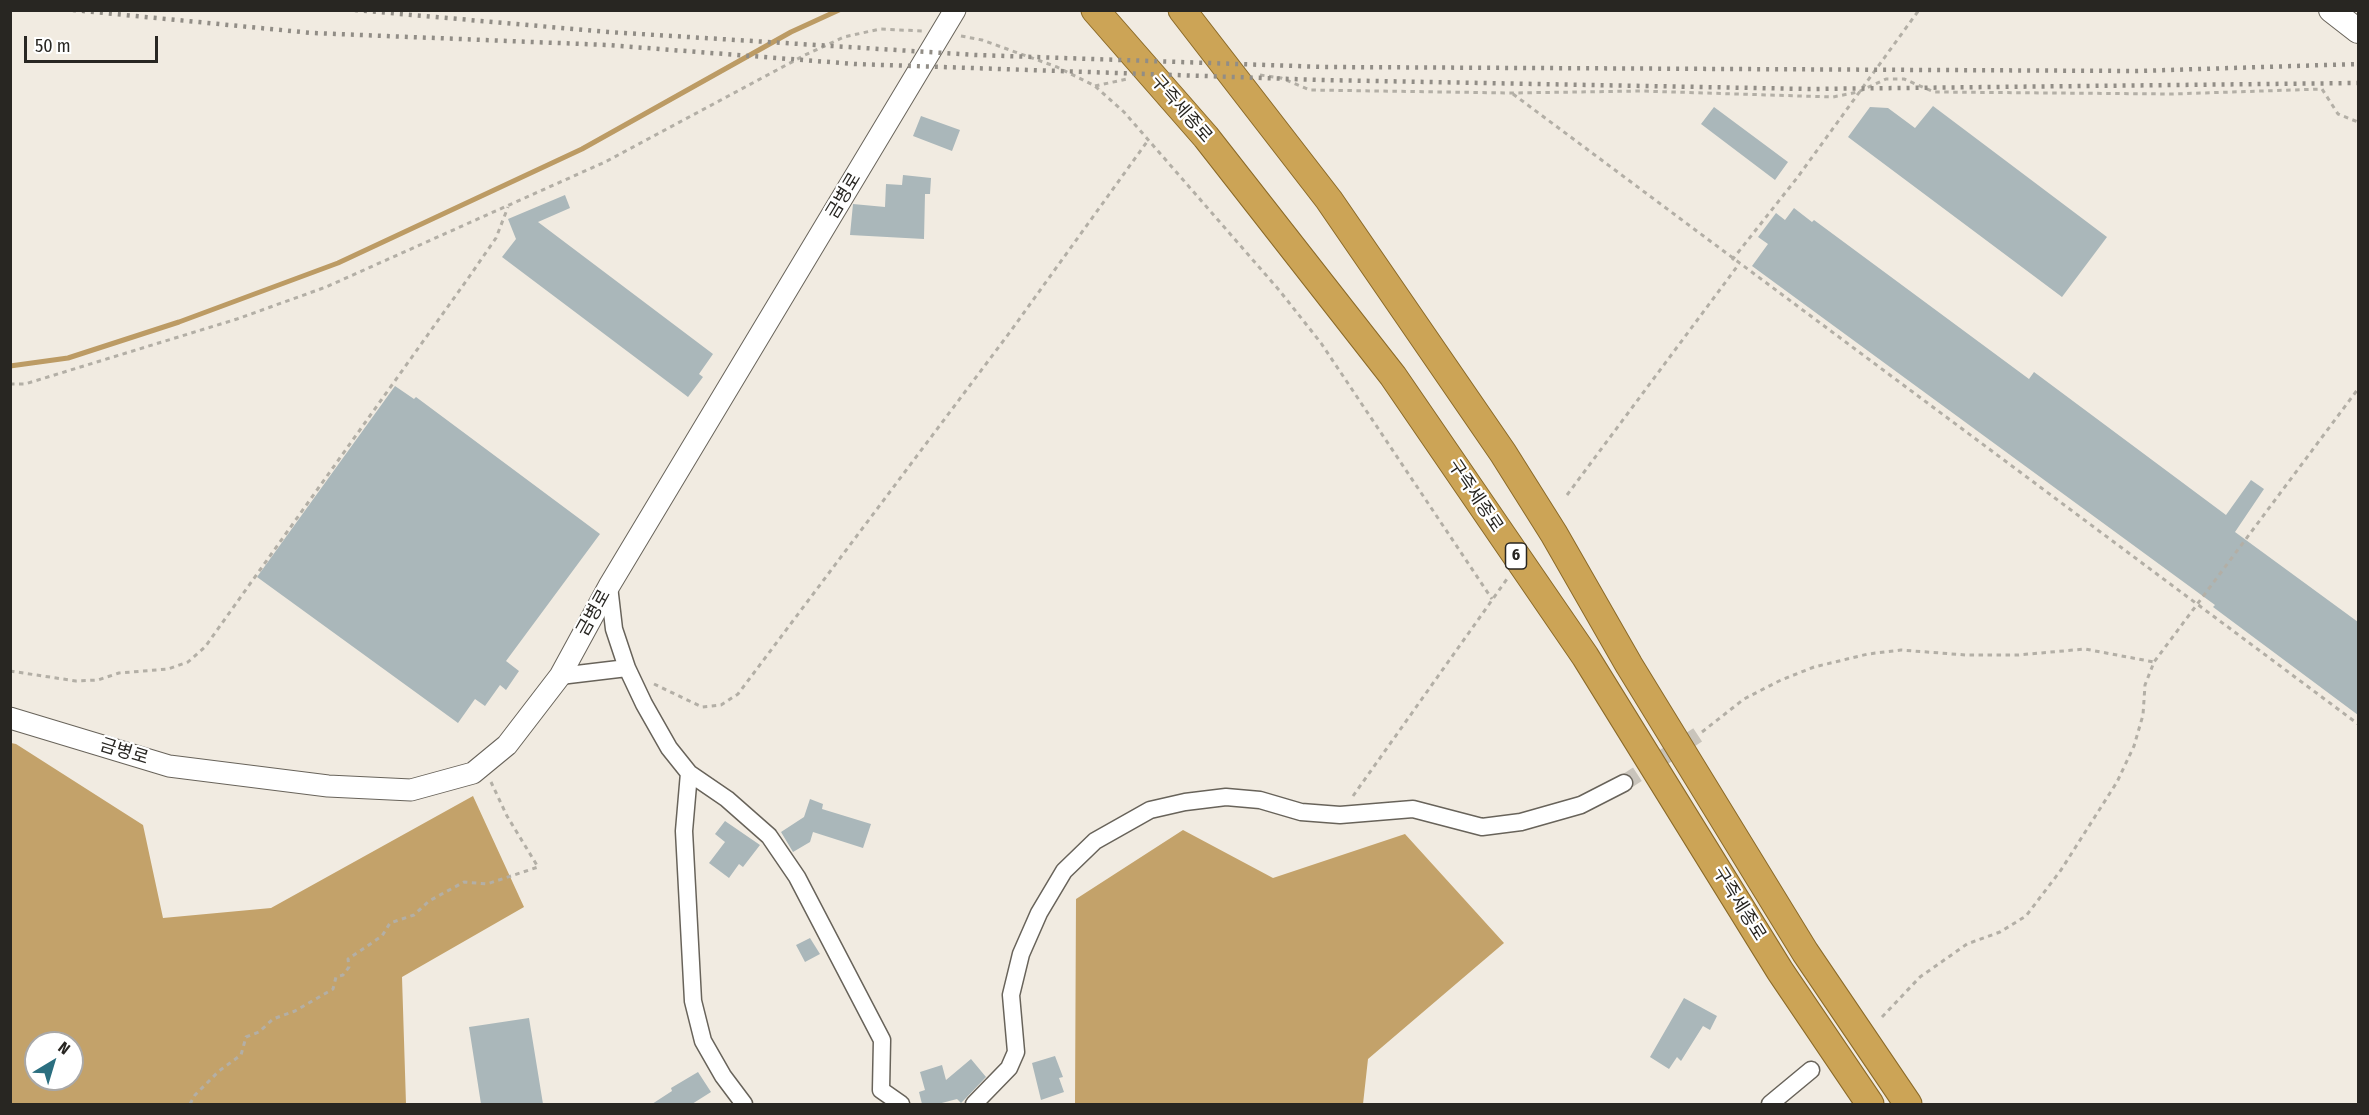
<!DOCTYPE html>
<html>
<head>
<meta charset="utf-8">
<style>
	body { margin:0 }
	#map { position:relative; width:2369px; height:1115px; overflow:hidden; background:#f1ebe1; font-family:"Fira Sans Condensed",sans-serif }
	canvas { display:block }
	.frame { position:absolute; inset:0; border:12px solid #282622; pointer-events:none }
	.north { position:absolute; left:24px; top:1031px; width:60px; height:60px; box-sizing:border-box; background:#fff; border:2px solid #a9a8a7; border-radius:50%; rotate:38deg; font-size:16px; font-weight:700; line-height:24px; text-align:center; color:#282622 }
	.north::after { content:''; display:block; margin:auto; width:21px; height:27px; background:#2b6f80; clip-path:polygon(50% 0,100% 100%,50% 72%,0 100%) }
	.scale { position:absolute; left:24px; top:36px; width:134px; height:27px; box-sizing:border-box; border:3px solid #282622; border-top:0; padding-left:8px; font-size:18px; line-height:21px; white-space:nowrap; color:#282622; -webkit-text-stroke:4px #fff; paint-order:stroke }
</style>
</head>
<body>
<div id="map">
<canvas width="2369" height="1115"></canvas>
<div class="frame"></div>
<div class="north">N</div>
<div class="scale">50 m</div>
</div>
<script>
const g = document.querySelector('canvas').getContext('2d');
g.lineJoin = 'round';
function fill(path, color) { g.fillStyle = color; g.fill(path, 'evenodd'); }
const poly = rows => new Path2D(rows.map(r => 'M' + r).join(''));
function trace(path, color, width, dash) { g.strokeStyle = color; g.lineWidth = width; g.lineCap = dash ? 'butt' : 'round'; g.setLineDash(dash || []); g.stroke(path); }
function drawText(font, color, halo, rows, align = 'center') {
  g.font = font + ' "Fira Sans Condensed","Noto Sans KR",sans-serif'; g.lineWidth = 4.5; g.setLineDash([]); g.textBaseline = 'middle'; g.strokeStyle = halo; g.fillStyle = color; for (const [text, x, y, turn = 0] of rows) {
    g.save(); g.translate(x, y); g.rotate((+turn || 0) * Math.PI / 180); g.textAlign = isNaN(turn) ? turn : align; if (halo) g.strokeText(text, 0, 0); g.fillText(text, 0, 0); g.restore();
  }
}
const forest = poly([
	[11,743,16,744,143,825,163,918,271,908,473,796,524,907,402,977,406,1104,11,1104],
	[36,1043,72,1043,72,1079,36,1079],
	[1183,830,1273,878,1405,834,1504,943,1368,1059,1363,1104,1075,1104,1076,899]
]);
const stream = poly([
	[10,366,68,358,179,322,338,263,582,149,791,32,839,10]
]);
const building = poly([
	[1933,106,2107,237,2062,297,1848,137,1870,107,1888,108,1915,128],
	[1714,107,1788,162,1775,180,1701,124],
	[921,116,960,130,952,151,913,136],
	[903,175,931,178,930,194,925,194,924,239,850,235,853,204,885,207,886,184,902,185],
	[565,195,570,208,538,222,713,354,699,374,703,377,688,397,502,257,516,239,508,219],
	[1794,208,1812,222,1814,220,2029,379,2034,372,2226,515,2251,480,2264,489,2235,532,2358,622,2358,715,2213,607,2215,605,1752,266,1768,244,1758,237,1776,213,1785,220],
	[395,386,414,399,416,397,600,534,506,661,519,671,506,690,500,685,485,706,475,699,458,723,257,577],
	[810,799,823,804,822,809,871,824,863,848,813,832,810,842,793,852,781,832,804,817],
	[725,821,760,845,743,867,739,864,729,878,709,863,725,842,715,834],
	[810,938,820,954,805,962,796,945],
	[1684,998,1717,1016,1710,1030,1703,1026,1681,1061,1677,1057,1669,1069,1650,1057],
	[529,1018,543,1104,481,1104,469,1027],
	[1055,1056,1063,1077,1059,1078,1064,1092,1041,1100,1032,1063],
	[971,1059,986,1077,965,1099,961,1103,957,1099,938,1104,922,1104,919,1092,925,1090,920,1072,942,1065,946,1080],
	[698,1072,711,1092,692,1104,652,1104,672,1091,671,1088]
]);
const minorTunnel = poly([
	[1624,783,1702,732]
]);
const path = poly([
	[961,36,982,40,1057,67,1095,86,1124,112,1279,290,1321,343,1492,599],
	[1260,75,1281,78,1310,90,1512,93,1641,91,1833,97,1858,92,1886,79,1904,79,1934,92,2173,94,2322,89,2338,114,2358,122],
	[1095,86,1127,79],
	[1513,94,2358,724],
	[1732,260,1797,178,1919,10],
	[10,384,25,384,237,319,326,287,605,162,805,55,844,37,880,29,922,31],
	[1567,495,1739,264],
	[10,671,76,681,98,680,119,673,168,669,188,662,205,647,469,277,496,238,508,207],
	[654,684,702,707,721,705,738,694,1010,332,1149,139],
	[1702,732,1744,699,1781,680,1814,667,1868,654,1901,650,1966,655,2018,655,2085,649,2154,662],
	[1353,796,1507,579],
	[1882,1017,1920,977,1967,944,2000,932,2026,916,2061,870,2117,782,2134,746,2143,715,2145,685,2154,662,2358,389],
	[190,1104,195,1095,219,1071,241,1055,246,1037,259,1032,273,1019,295,1011,333,989,336,977,343,975,349,967,348,959,382,936,390,923,414,915,429,901,464,882,487,884,538,867,507,816,491,782]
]);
const minor = poly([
	[609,586,614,629,627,668,644,704,669,748,689,773,727,799,769,836,797,877,882,1040,881,1090,901,1104],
	[560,676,627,668],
	[689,773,684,831,693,1001,703,1041,723,1076,744,1104],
	[974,1104,1009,1068,1016,1052,1011,995,1021,954,1039,913,1064,871,1095,841,1150,810,1185,802,1226,797,1260,800,1301,812,1340,815,1413,809,1482,827,1521,822,1581,805,1624,783],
	[1770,1104,1811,1070]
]);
const tertiary = poly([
	[10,718,169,766,328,786,411,790,473,773,507,745,560,676,609,586,955,10]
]);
const secondary = poly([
	[2331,10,2358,31]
]);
const trunk = poly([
	[1095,10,1206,137,1393,376,1585,656,1780,971,1870,1104],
	[1182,10,1329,200,1503,453,1554,534,1629,665,1805,952,1908,1104]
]);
const rail = poly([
	[73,10,312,33,607,45,855,64,1321,80,1809,89,2358,83],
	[355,10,608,32,976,55,1325,67,2137,71,2358,64]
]);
const shields = [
	[1516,556,21]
];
const shieldNames = [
	["6",1516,556]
];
const streetNames = [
	["구즉세종로",1181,109,49],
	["금병로",844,196,-59],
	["구즉세종로",1475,496,56],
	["금병로",594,613,-61],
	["금병로",124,752,17],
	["구즉세종로",1739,904,58]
];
fill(forest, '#c3a26a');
trace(stream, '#bc9b64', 5);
fill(building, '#aab7ba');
trace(minorTunnel, '#c9c4bb', 16, [16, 8]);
trace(minor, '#68635a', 19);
trace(tertiary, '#68635a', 23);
trace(secondary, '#68635a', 26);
trace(trunk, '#8b6a28', 29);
trace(path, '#b3afa6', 3, [4.5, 4.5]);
trace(minor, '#fff', 16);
trace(tertiary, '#fff', 21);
trace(secondary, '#fff', 24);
trace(trunk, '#cca456', 27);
trace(rail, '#918d86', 4.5, [3, 6]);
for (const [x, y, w] of shields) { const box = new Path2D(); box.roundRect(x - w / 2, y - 13, w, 26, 4.5); g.fillStyle = '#fff'; g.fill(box); trace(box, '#282622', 1.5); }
drawText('bold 16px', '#282622', null, shieldNames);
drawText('18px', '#282622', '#fff', streetNames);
</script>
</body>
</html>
